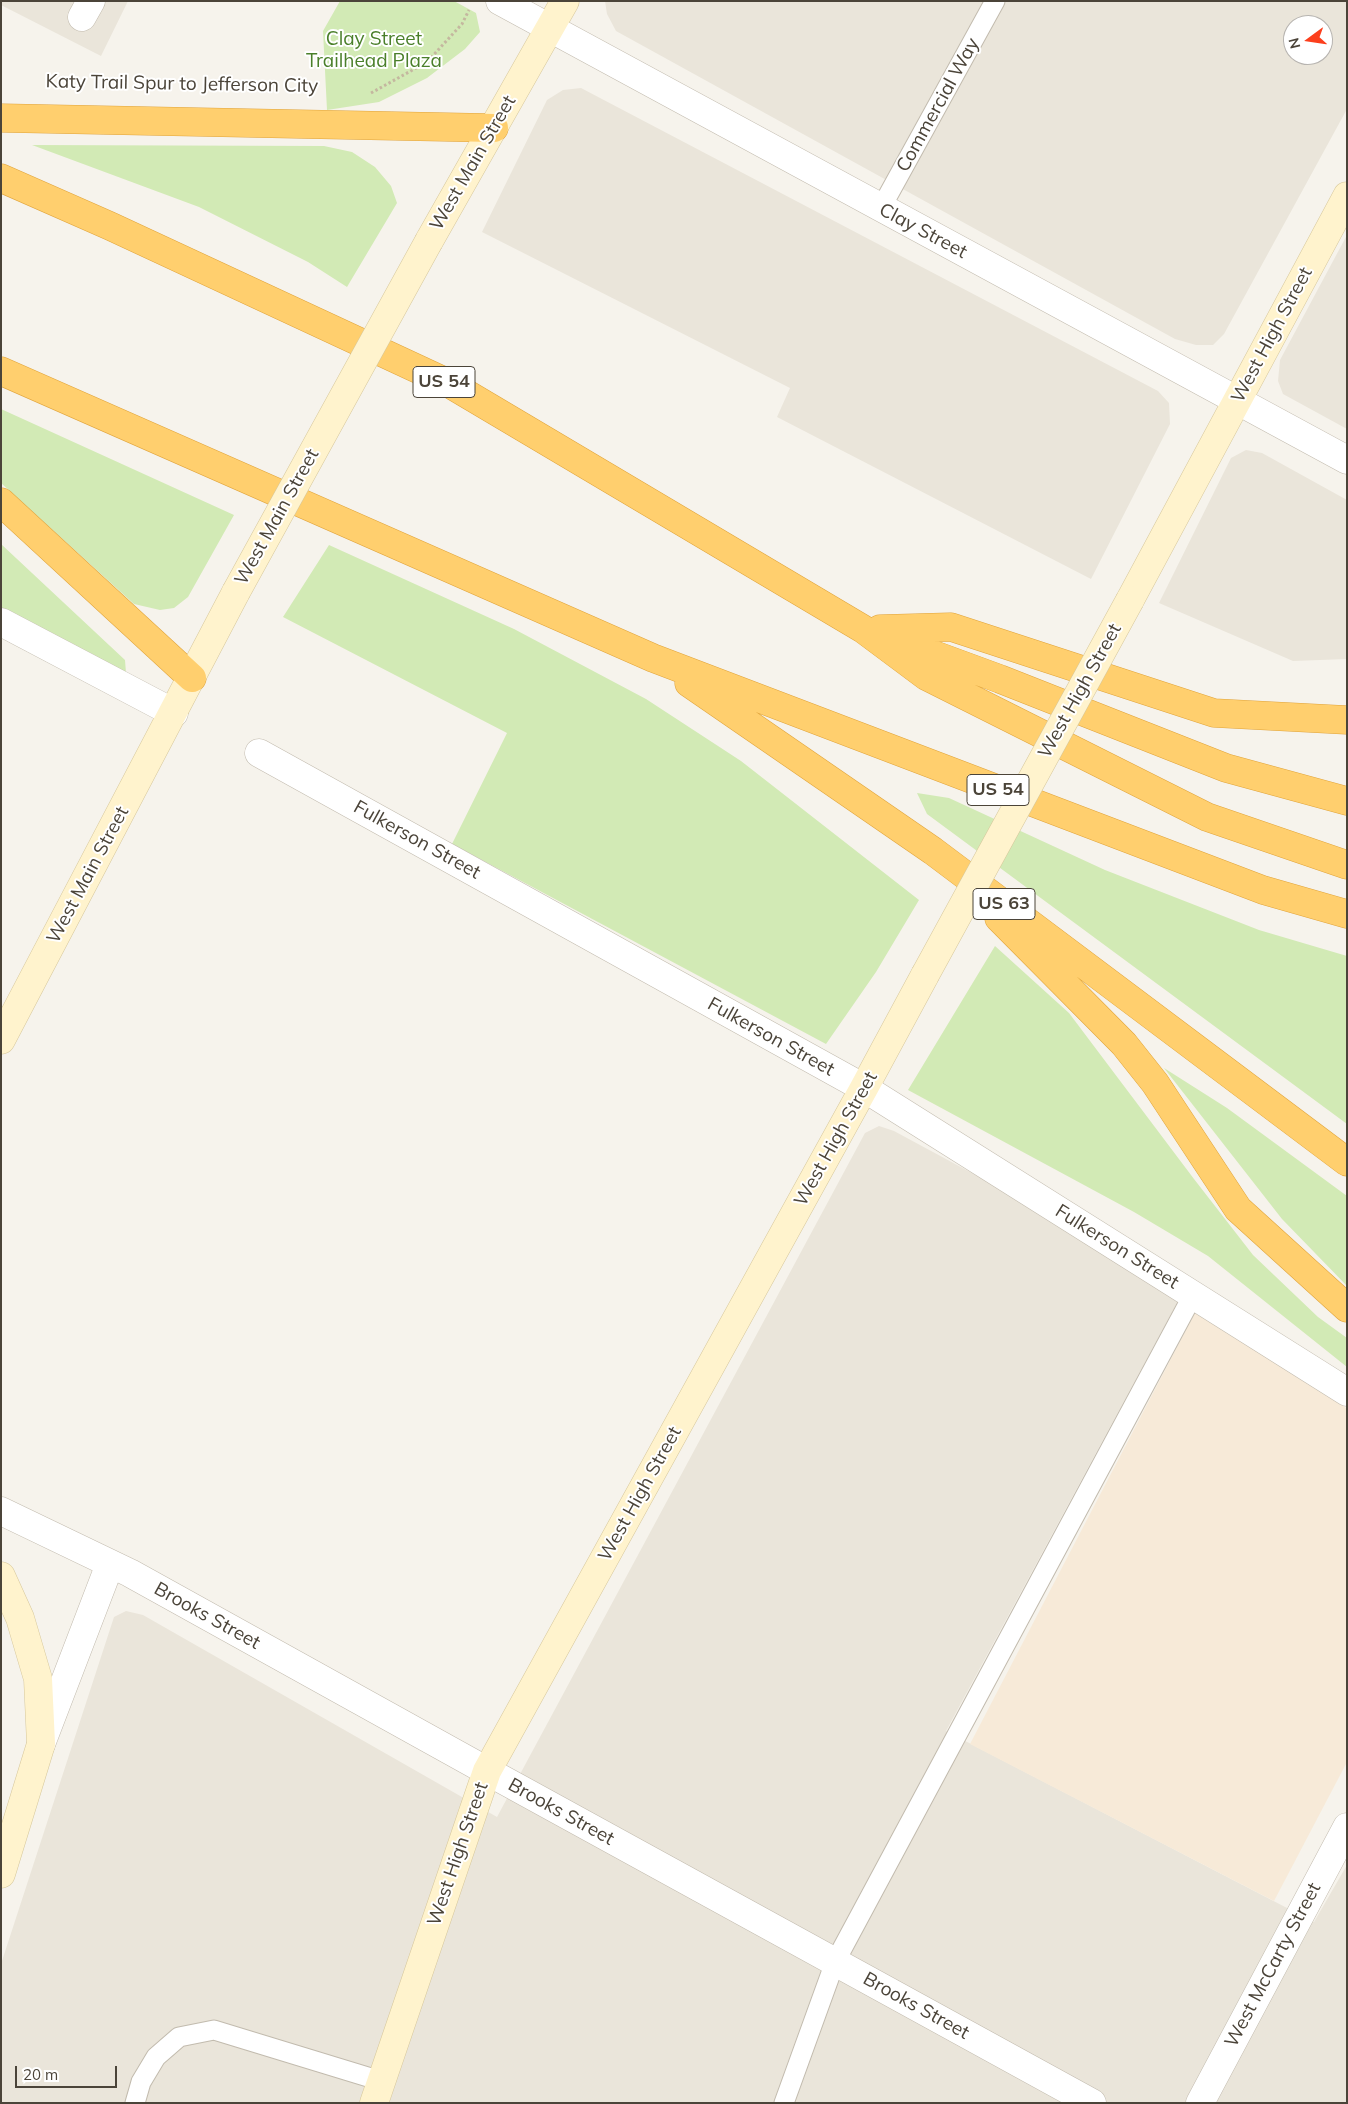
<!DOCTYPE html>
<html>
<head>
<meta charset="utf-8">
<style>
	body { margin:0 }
	#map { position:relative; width:1348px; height:2104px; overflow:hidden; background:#f6f3ec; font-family:Mulish,sans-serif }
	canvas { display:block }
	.frame { position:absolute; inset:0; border:2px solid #4b4439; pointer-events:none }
	.north { position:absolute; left:1283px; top:15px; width:50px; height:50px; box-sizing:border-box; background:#fff; border:1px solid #b7b4b0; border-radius:50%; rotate:256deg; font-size:14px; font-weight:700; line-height:20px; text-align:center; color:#4b4439 }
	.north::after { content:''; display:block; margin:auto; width:18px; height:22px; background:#fc3f1d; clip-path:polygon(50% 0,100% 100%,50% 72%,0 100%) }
	.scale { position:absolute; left:15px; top:2066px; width:102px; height:22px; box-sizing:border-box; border:2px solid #4b4439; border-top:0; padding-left:6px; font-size:15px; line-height:18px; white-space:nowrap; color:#4b4439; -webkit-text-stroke:4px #fff; paint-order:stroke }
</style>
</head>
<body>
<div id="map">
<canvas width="1348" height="2104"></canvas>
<div class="frame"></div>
<div class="north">N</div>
<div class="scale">20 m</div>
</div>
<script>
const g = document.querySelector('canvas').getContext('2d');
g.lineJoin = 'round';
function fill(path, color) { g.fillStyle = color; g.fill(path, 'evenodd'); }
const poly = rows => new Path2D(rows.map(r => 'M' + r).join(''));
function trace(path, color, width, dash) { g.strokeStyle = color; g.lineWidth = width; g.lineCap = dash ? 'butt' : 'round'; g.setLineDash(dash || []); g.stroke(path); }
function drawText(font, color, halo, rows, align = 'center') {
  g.font = font + ' Mulish,sans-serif'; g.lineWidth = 4; g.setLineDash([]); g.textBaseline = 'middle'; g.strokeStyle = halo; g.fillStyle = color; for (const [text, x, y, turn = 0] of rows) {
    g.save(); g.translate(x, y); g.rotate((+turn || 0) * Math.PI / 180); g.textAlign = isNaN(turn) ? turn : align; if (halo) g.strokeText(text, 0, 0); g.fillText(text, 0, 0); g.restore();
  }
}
const residential = poly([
	[1,1,128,1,101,56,1,5],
	[605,1,1347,1,1347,109,1224,334,1213,345,1196,345,1175,339,616,31,607,14],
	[1293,25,1323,25,1323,55,1293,55],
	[581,88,1158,391,1169,403,1170,424,1091,579,777,417,790,388,482,232,547,100,563,90],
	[1347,235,1347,429,1283,394,1278,381,1280,360],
	[1246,450,1262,453,1347,500,1347,659,1293,661,1159,603,1231,458],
	[879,1126,894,1131,1185,1288,946,1731,1314,1922,1347,1865,1347,2103,1,2103,1,1964,114,1617,126,1611,143,1615,497,1817,865,1133]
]);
const commercial = poly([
	[1200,1303,1275,1349,1347,1409,1347,1762,1274,1901,970,1744]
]);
const green = poly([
	[340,1,454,1,476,13,480,32,465,49,427,78,379,102,327,110,323,31],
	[32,145,324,146,352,152,375,167,391,186,397,203,347,287,308,262,199,207],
	[1,409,234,515,188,597,174,608,160,610,134,604,1,483],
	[1,544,125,660,126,673,1,611],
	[329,545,514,629,646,699,741,761,919,900,876,972,826,1044,452,844,507,733,283,617],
	[917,793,949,798,1105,870,1259,930,1347,956,1347,1124,927,814],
	[995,946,1069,1013,1194,1179,1253,1255,1318,1317,1347,1338,1347,1367,1208,1256,1134,1212,908,1090],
	[1164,1068,1227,1108,1347,1196,1347,1286,1282,1219]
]);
const path = poly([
	[371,93,427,62,462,24,469,10]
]);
const lane = poly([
	[881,208,995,1],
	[135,2103,141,2082,156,2057,179,2037,214,2030,381,2081],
	[784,2103,835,1962,1193,1295]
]);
const street = poly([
	[500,1,1347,460],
	[82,17,91,1],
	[1,622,174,713],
	[259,753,864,1088,1347,1392],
	[1,1511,130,1573,487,1771,1092,2103],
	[41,1744,110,1564],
	[1200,2103,1347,1827]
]);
const secondary = poly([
	[429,241,565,1],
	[1130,600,1347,196],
	[1,1040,236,592],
	[1,1576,20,1618,38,1679,41,1744,1,1874],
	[374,2103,487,1771,864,1088,925,975]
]);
const highway = poly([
	[1,118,494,128],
	[1,178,110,226,450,384,863,629,926,676,1207,817,1347,865],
	[1,371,653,658,1263,890,1347,914],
	[1,502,192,678],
	[880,629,951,627,1214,713,1347,720],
	[891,639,1000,679,1226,768,1347,801],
	[689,683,933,851,1347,1162],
	[999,918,1124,1044,1155,1083,1238,1209,1347,1308]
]);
const secondaryBridge = poly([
	[236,592,429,241],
	[925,975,1130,600]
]);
const shields = [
	[444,382,62],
	[998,790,62],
	[1004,904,62]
];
const shieldNames = [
	["US 54",444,382],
	["US 54",998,790],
	["US 63",1004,904]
];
const parkNames = [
	["Clay Street",374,39],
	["Trailhead Plaza",374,61]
];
const streetNames = [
	["Katy Trail Spur to Jefferson City",182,84,1],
	["Commercial Way",938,105,-61],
	["West Main Street",473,163,-60],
	["Clay Street",923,231,28],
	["West High Street",1272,335,-62],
	["West Main Street",277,517,-61],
	["West High Street",1080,691,-61],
	["Fulkerson Street",417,840,29],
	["West Main Street",88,875,-62],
	["Fulkerson Street",771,1037,29],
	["West High Street",836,1139,-61],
	["Fulkerson Street",1117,1247,32],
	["West High Street",640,1494,-61],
	["Brooks Street",207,1616,29],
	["Brooks Street",561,1812,29],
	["West High Street",458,1854,-71],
	["West McCarty Street",1273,1965,-62],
	["Brooks Street",916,2006,29]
];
fill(residential, '#eae5da');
fill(commercial, '#f7ead8');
fill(green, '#d2eab5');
trace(lane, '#c2bbae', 21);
trace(street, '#c2bbae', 29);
trace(secondary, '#d6c79b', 29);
trace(highway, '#e0a43c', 29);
trace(path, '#c4b79f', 3, [2.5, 2.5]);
trace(lane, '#fff', 19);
trace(street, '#fff', 28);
trace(secondary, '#fff3cd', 28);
trace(highway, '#ffcf6e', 28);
trace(secondaryBridge, '#d6c79b', 29, []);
trace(secondaryBridge, '#fff3cd', 28);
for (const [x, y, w] of shields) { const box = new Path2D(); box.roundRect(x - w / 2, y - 15.5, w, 31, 4); g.fillStyle = '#fff'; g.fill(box); trace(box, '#4b4439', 1); }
drawText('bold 18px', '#4b4439', null, shieldNames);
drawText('19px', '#4a7f2a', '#fff', parkNames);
drawText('19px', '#4b4439', '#fff', streetNames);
</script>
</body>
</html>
